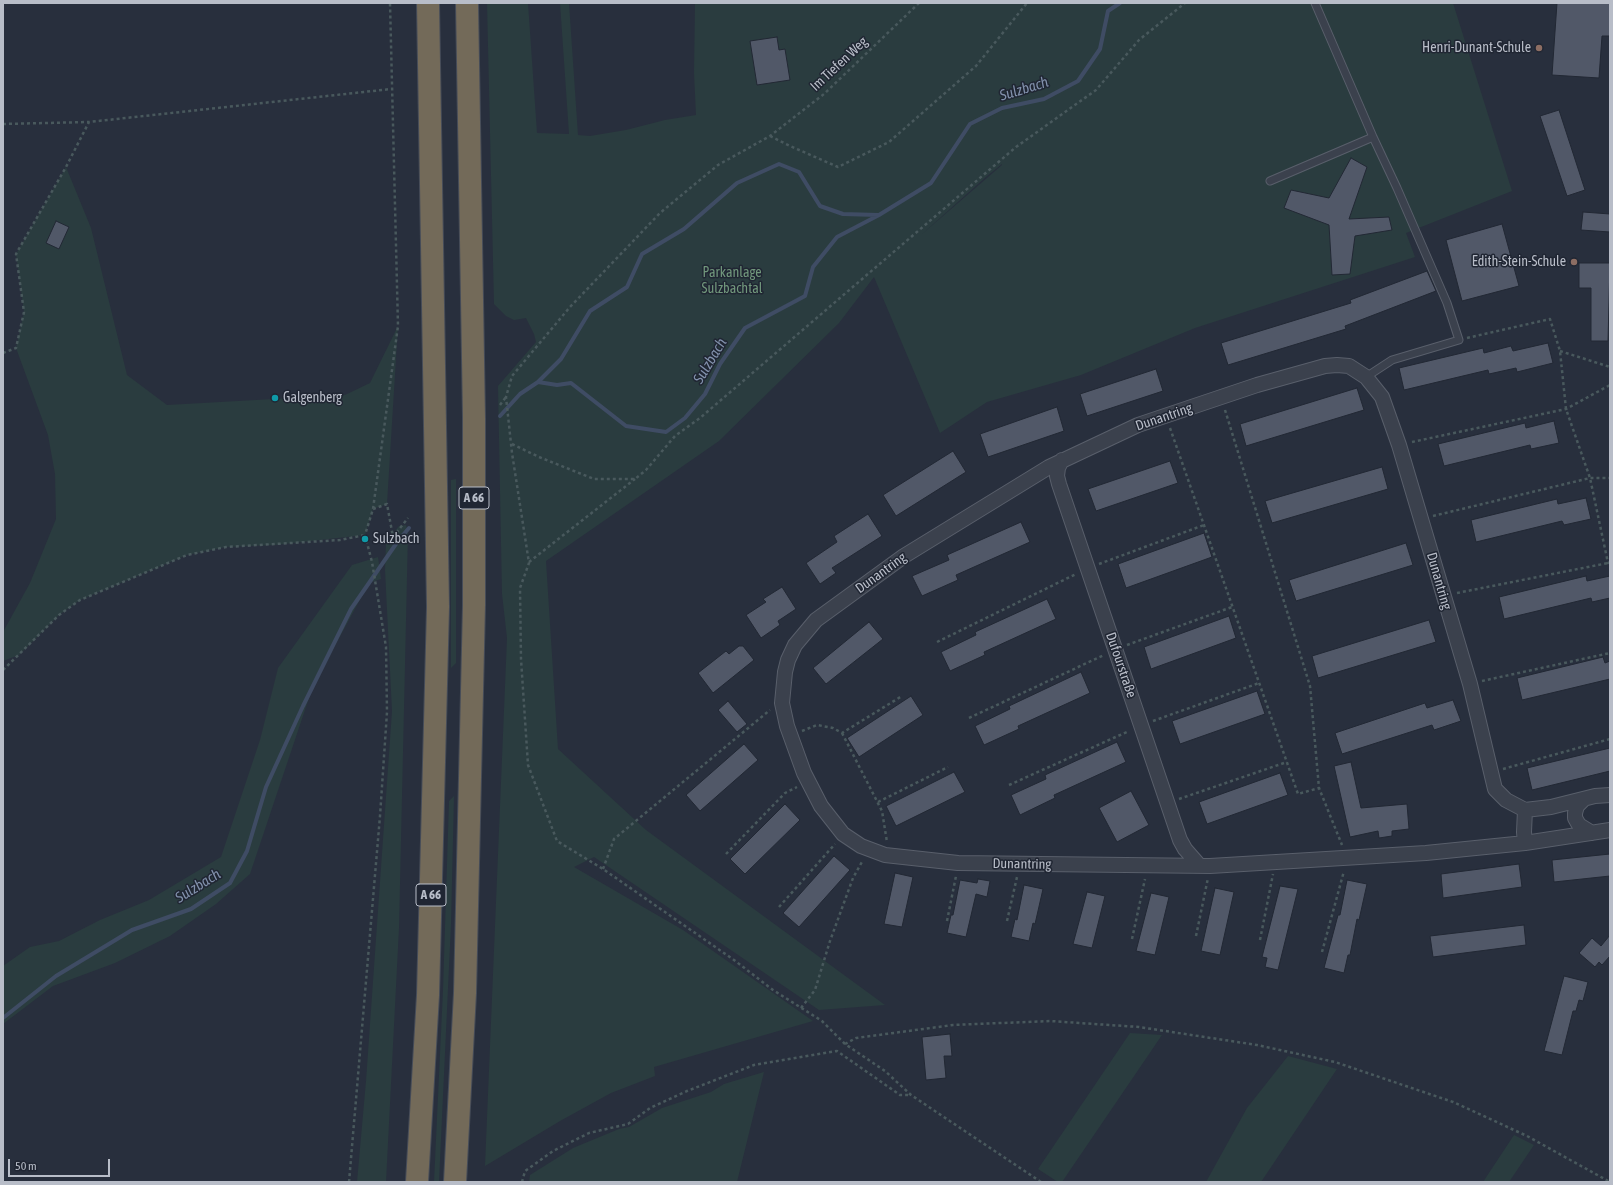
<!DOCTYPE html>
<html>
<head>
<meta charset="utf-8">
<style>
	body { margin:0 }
	#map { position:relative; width:1613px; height:1185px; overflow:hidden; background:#282f3d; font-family:"Asap Condensed",sans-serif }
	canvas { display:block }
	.frame { position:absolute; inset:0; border:4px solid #b8bdc8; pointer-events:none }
	.scale { position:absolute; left:8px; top:1159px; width:102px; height:18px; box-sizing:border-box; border:2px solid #b8bdc8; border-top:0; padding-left:5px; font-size:12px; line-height:14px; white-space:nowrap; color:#b8bdc8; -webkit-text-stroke:3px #202633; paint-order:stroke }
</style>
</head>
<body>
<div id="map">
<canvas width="1613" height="1185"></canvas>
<div class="frame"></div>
<div class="scale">50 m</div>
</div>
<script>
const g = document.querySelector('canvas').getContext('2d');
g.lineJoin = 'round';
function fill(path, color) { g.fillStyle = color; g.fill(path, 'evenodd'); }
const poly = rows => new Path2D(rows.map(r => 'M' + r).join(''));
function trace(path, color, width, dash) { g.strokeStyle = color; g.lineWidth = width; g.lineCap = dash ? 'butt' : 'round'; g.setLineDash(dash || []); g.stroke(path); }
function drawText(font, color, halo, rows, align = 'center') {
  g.font = font + ' "Asap Condensed",sans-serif'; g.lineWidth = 3; g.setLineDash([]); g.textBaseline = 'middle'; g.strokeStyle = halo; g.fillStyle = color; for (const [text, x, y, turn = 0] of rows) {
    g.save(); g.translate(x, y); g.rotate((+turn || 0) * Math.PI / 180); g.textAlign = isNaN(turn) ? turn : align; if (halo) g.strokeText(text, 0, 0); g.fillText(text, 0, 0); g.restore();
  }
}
const green = poly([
	[487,3,528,3,537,133,569,134,560,3,569,3,578,135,590,136,626,130,665,120,696,115,694,73,695,3,1453,3,1512,191,1406,233,1415,257,1195,328,1081,375,987,402,940,433,874,277,839,323,719,441,546,561,558,749,646,830,885,1005,819,1010,594,857,574,867,683,930,813,1021,654,1067,655,1076,611,1093,560,1121,485,1166,507,638,502,594,498,386,536,342,534,334,526,318,514,320,506,316,494,304],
	[1002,164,1002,165,921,235,987,176],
	[66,167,91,228,127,375,167,405,345,395,370,383,398,326,387,504,373,509,365,535,275,545,226,547,187,555,80,600,59,615,19,655,3,661,3,632,30,583,56,519,55,474,48,435,16,348,24,312,16,254],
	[456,479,456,663,451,668,451,480],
	[406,525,408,533,399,928,386,1182,357,1182,366,1081,392,711,385,570,386,542,399,526],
	[378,557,381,579,369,583,313,686,250,874,216,904,170,936,115,963,53,986,3,1024,3,966,30,947,59,941,100,920,149,900,221,857,260,740,278,668,352,565],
	[454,796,451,924,439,1182,434,1182,443,990,449,801],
	[1130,1033,1162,1035,1062,1182,1058,1182,1038,1169],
	[1288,1056,1337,1069,1261,1182,1206,1182,1247,1108],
	[764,1072,737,1182,529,1182,530,1175,573,1148,619,1129,629,1127,662,1108,711,1092,724,1084],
	[1514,1135,1534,1145,1509,1182,1483,1182]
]);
const stream = poly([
	[538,382,561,359,590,311,627,287,642,254,684,229,737,183,779,164,799,172,820,206,843,214,878,215],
	[500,416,520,394,538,382,557,385,571,383,626,426,666,432,685,418,705,394,720,364,745,328,805,296,813,267,837,237,879,215,931,183,970,124,1002,108,1044,99,1078,81,1100,49,1108,11,1120,3],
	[3,1018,56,976,132,930,191,909,230,883,247,851,266,787,303,706,351,609,398,541,409,528]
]);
const building = poly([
	[1557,3,1610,3,1610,36,1602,36,1599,78,1552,75,1557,3],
	[777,37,779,50,785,49,790,80,757,85,750,41,777,37],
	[1559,110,1585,190,1567,196,1540,116,1559,110],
	[1351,158,1367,167,1349,219,1389,217,1392,230,1355,236,1350,274,1332,275,1329,225,1284,208,1291,190,1329,198,1351,158],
	[1583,212,1610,214,1610,232,1581,230,1583,212],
	[56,221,69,227,59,249,46,243,56,221],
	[1502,224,1519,286,1462,301,1446,240,1502,224],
	[1579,263,1610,263,1608,341,1591,341,1591,288,1579,288,1579,263],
	[1427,271,1436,291,1345,326,1346,329,1228,365,1221,343,1351,303,1350,300,1427,271],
	[1548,343,1553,363,1517,372,1516,368,1489,374,1488,370,1404,390,1399,368,1483,348,1484,353,1511,346,1513,351,1548,343],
	[1156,369,1163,391,1087,416,1080,394,1156,369],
	[1357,388,1364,410,1246,446,1240,424,1357,388],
	[1057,407,1064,431,988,457,980,434,1057,407],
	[1554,421,1559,443,1531,449,1530,445,1444,466,1438,444,1525,423,1526,428,1554,421],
	[953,451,966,472,896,516,883,495,953,451],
	[1170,461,1178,483,1096,511,1088,489,1170,461],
	[1382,467,1388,489,1272,523,1265,501,1382,467],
	[1586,498,1591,519,1564,525,1562,521,1476,542,1471,520,1557,499,1558,504,1586,498],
	[868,514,882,536,832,568,836,573,820,584,806,563,837,542,834,536,868,514],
	[1021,522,1030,542,956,575,958,580,922,596,912,576,949,560,947,555,1021,522],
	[1204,533,1212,557,1126,588,1118,564,1204,533],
	[1406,543,1413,565,1296,601,1289,580,1406,543],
	[1586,576,1587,581,1610,576,1610,598,1592,602,1591,598,1504,619,1499,597,1586,576],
	[782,587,796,609,778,621,780,625,761,638,746,615,766,602,763,599,782,587],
	[1047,599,1056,619,984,652,985,655,950,671,941,652,976,635,975,632,1047,599],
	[1229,616,1236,638,1151,669,1144,647,1229,616],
	[1429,620,1436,642,1318,678,1312,656,1429,620],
	[869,622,883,639,826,684,813,668,869,622],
	[739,646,743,646,754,660,713,693,698,673,726,651,729,654,739,646],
	[1603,657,1605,663,1610,661,1610,679,1522,700,1517,678,1603,657],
	[1081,672,1090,693,1018,726,1019,729,984,745,975,726,1010,709,1009,706,1081,672],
	[1257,691,1265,714,1180,744,1172,721,1257,691],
	[911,696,923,715,859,757,847,738,911,696],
	[1453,700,1461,721,1434,730,1432,725,1342,754,1335,733,1425,703,1427,708,1453,700],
	[728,701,747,724,737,732,718,710,728,701],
	[1117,742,1126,762,1054,795,1055,798,1020,815,1011,795,1046,779,1045,775,1117,742],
	[744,744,758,760,700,811,686,795,744,744],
	[1610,748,1610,771,1532,790,1527,768,1610,748],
	[1351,762,1361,808,1407,804,1409,829,1392,831,1392,836,1379,838,1378,831,1350,837,1334,766,1351,762],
	[954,772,965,792,896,826,886,806,954,772],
	[1280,773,1288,795,1207,824,1199,802,1280,773],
	[1131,791,1149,825,1117,842,1099,808,1131,791],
	[785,804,800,820,745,874,730,859,785,804],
	[1610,854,1610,876,1554,882,1552,860,1610,854],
	[834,856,850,870,799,927,783,913,834,856],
	[1519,864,1522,887,1443,898,1441,874,1519,864],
	[895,873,913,877,902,927,884,924,895,873],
	[978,879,990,881,987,897,976,894,966,937,947,933,951,915,953,915,960,880,977,883,978,879],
	[1347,880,1367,884,1359,920,1357,919,1350,955,1348,955,1344,973,1324,968,1338,915,1340,915,1347,880],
	[1024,885,1043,889,1035,924,1033,923,1029,941,1011,937,1015,919,1017,920,1024,885],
	[1280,886,1298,889,1278,970,1265,967,1267,958,1262,957,1280,886],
	[1215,888,1234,892,1220,955,1201,951,1215,888],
	[1087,892,1105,896,1092,948,1073,944,1087,892],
	[1151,893,1169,897,1155,955,1136,951,1151,893],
	[1524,925,1526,945,1433,957,1430,936,1524,925],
	[1610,935,1610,956,1602,965,1599,962,1595,967,1579,953,1592,938,1601,946,1610,935],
	[1564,976,1588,982,1583,1001,1579,1000,1576,1011,1573,1011,1562,1055,1544,1051,1564,976],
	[950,1034,952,1056,944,1056,946,1078,926,1080,922,1037,950,1034]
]);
const path = poly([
	[3,124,89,122],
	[770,136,790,146,838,167,889,142,976,66,1027,3],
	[1467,338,1550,319,1560,351,1566,409,1590,478,1608,563,1610,562],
	[1560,351,1610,367],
	[3,353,16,348,24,312,16,254,66,167,89,122,391,89],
	[500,405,506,397],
	[1225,410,1310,686,1319,788,1342,845],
	[1170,428,1298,794,1319,788],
	[1412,442,1566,409,1610,385],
	[512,444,539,457,594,479,635,479,646,470,675,436,700,418,1016,147,1096,90,1139,40,1185,3],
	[373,509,387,504,393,537,408,518],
	[1433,516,1590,478,1610,478],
	[529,562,635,479],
	[1099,564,1204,525],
	[1457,593,1608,563],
	[937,642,1076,574],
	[1127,645,1232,607],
	[3,670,59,615,80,600,187,555,226,547,340,540,365,535],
	[1482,681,1610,653],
	[969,718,1104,655],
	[1153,721,1259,683],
	[802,731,817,725,833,728,842,733,902,696],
	[842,733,882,811,887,842],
	[1503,769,1610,739],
	[1009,785,1129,731],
	[1179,799,1287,762],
	[878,802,948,767],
	[726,854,785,793,797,787],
	[603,869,614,839,770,710],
	[779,907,835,844],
	[947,921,956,876],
	[1007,921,1017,877],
	[1196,936,1208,878],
	[1132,939,1145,879],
	[1260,940,1273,874],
	[1322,952,1344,871],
	[801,1008,815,990,830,941,853,878,863,860],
	[845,1044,822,1021,773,990,734,960,603,869,557,841,528,765,521,659,520,588,529,563,512,453,506,397,512,376,570,307,660,213,718,165,770,136,824,94,919,3],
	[349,1182,380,816,387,712,386,647,372,562,365,535,373,509,398,326,390,3],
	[522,1182,525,1171,553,1151,589,1133,628,1124,650,1108,687,1091,754,1065,837,1051,900,1095,910,1095],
	[1041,1182,911,1095,885,1071,845,1044,856,1038,953,1025,1050,1021,1139,1027,1257,1045,1335,1062,1453,1102,1527,1136,1610,1182]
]);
const service = poly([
	[1315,3,1373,137,1397,188,1447,303,1459,340,1392,360,1366,377],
	[1270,181,1373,137]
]);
const minor = poly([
	[1062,460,1058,468,1057,476,1059,484,1180,840,1185,849,1199,865],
	[1610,795,1595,796,1551,807,1525,810,1506,800,1495,789,1470,684,1399,445,1382,397,1366,377,1349,366,1337,365,1325,366,1257,385,1138,425,1049,467,904,556,816,620,795,645,788,660,785,672,782,703,787,726,804,773,821,806,843,834,861,846,885,855,958,863,1210,866,1426,853,1525,843,1610,830],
	[1583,800,1577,806,1575,813,1575,818,1579,825,1592,833],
	[1525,810,1524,832,1525,843]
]);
const motorway = poly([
	[417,1182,428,995,438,607,428,3],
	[455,1182,465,993,474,605,474,418,467,3]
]);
const markers = [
	[1539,48,4,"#8d6e63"],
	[1574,262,4,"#8d6e63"],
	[275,398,4,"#0f9aa8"],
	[365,539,4,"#0f9aa8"]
];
const shields = [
	[474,498,30],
	[431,895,30]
];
const shieldNames = [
	["A 66",474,498],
	["A 66",431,895]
];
const poiNames = [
	["Henri-Dunant-Schule",1531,48],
	["Edith-Stein-Schule",1566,262],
	["Galgenberg",283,398,"left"],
	["Sulzbach",373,539,"left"]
];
const streetNames = [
	["Im Tiefen Weg",839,64,-43],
	["Dunantring",1164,417,-19],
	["Dunantring",881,573,-36],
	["Dunantring",1439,581,74],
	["Dufourstraße",1121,665,71],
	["Dunantring",1022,864,1]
];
const parkNames = [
	["Parkanlage",732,273],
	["Sulzbachtal",732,289]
];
const waterNames = [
	["Sulzbach",1024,89,-17],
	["Sulzbach",710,361,-59],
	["Sulzbach",198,886,-32]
];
fill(green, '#2a3c3f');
trace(stream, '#3f4c64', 4);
fill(building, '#515868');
trace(building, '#222834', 1);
trace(service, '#595f6b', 9);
trace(minor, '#595f6b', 16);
trace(motorway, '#464c58', 24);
trace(path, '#49595d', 2.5, [3, 3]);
trace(service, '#3b414d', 7);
trace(minor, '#3b414d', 14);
trace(motorway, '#736a59', 22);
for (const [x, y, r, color] of markers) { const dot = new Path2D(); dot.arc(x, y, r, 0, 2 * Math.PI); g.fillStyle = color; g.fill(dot); trace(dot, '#202633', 1.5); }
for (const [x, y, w] of shields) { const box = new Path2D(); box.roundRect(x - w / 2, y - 11, w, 22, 3); g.fillStyle = '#202633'; g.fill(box); trace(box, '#b8bdc8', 1); }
drawText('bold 13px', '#b8bdc8', null, shieldNames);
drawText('14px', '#b8bdc8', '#202633', poiNames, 'right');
drawText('14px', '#b8bdc8', '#202633', streetNames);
drawText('14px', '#71977c', '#202633', parkNames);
drawText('italic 15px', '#8291ac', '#202633', waterNames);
</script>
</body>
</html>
